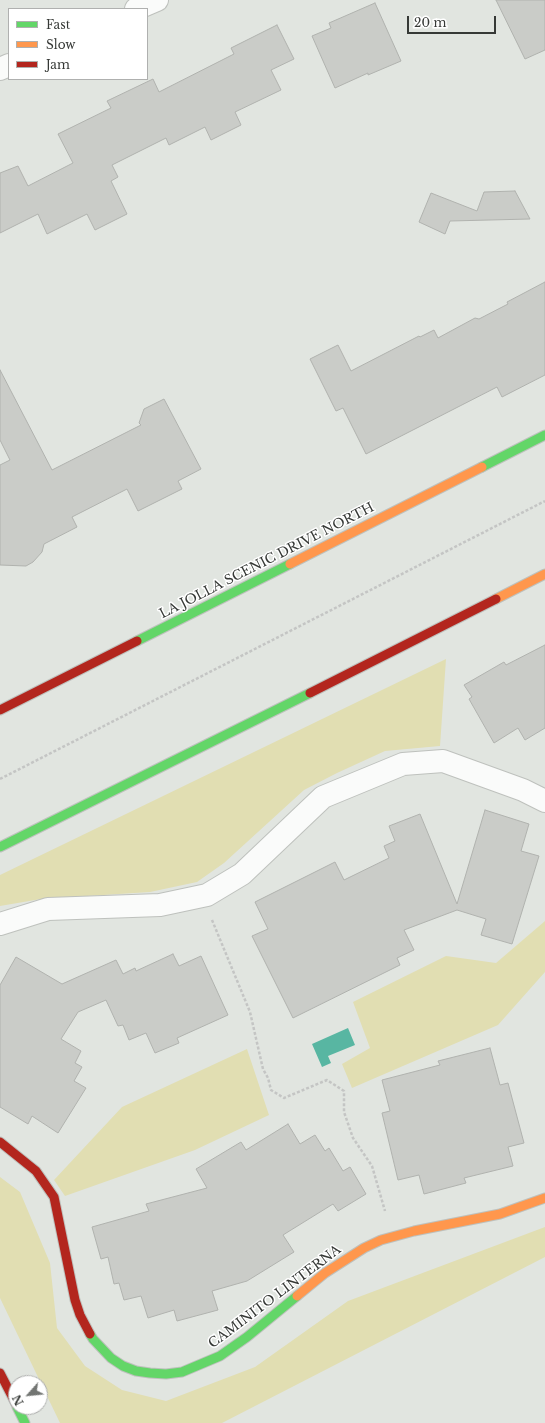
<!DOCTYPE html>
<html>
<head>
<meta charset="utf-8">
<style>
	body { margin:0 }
	#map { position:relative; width:545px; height:1423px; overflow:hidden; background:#e1e5e0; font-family:"Libre Baskerville",serif }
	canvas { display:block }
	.legend { position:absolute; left:8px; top:8px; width:140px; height:72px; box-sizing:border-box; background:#fff; border:1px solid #afb0af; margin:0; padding:5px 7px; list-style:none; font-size:12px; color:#363936 }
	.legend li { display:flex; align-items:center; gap:8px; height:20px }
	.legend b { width:20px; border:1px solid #afb0af }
	.north { position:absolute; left:8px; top:1375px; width:40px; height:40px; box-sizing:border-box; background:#fff; border:1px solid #afb0af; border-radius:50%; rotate:243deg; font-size:11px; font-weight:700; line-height:16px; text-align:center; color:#363936 }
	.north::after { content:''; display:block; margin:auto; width:14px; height:18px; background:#727572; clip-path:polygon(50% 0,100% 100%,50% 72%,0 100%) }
	.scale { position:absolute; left:407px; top:16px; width:89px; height:18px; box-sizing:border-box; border:2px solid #363936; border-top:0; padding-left:5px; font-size:12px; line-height:14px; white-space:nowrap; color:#363936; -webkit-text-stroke:3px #fff; paint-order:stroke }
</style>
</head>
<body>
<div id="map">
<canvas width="545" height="1423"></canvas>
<ul class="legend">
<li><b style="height:5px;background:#63d668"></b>Fast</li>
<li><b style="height:5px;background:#ff974d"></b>Slow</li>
<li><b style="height:5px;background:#b3261e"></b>Jam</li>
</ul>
<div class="north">N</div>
<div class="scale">20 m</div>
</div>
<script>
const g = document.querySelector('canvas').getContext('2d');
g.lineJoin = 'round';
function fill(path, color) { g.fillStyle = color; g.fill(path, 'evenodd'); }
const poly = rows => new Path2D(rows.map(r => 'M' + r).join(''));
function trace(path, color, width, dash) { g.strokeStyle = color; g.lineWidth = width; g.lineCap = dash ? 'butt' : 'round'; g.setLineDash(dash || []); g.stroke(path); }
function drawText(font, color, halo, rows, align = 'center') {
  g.font = font + ' "Libre Baskerville",serif'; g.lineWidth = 3; g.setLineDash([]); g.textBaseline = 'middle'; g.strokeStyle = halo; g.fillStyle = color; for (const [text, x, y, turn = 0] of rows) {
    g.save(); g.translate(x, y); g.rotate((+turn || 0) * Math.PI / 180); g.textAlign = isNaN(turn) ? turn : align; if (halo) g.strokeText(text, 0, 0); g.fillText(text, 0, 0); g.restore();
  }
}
const green = poly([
	[446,659,440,746,385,751,337,773,304,790,224,863,197,882,150,892,41,899,0,906,0,875],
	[545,921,545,972,498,1025,352,1088,342,1064,370,1048,353,1002,446,956,496,963],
	[247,1049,269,1115,195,1150,65,1196,54,1180,122,1107],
	[0,1177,20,1192,50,1263,57,1328,85,1366,122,1390,166,1401,255,1367,348,1301,545,1227,545,1257,222,1423,60,1423,0,1298]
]);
const water = poly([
	[348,1028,355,1045,328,1056,331,1063,322,1067,312,1044]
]);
const building = poly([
	[496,0,545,0,545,50,525,59,496,0],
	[375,3,401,61,368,75,368,73,335,88,312,36,331,28,329,23,375,3],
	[277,25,294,59,271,70,281,90,235,112,241,125,211,140,205,127,169,145,166,138,112,165,118,177,111,181,127,214,95,230,87,214,47,234,38,214,0,233,0,173,18,166,28,186,73,163,58,134,111,108,107,101,153,79,159,92,234,54,231,48,277,25],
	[515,191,530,219,450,221,445,234,419,222,431,193,477,211,484,192,515,191],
	[545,282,545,375,502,397,497,387,366,454,343,408,336,411,310,359,338,345,351,371,419,336,420,337,434,330,438,338,475,318,479,319,508,304,507,302,545,282],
	[0,370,52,470,141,425,139,423,144,409,164,399,201,469,178,481,182,489,138,511,127,489,72,517,77,527,44,544,42,552,33,562,26,566,0,565,0,465,10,460,0,440,0,370],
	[545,645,545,728,525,740,518,728,494,743,469,699,472,697,464,685,504,662,506,665,545,645],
	[485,810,529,824,521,851,539,856,512,944,481,935,486,919,457,910,404,930,414,950,397,958,400,965,293,1018,252,936,268,929,255,902,335,862,344,880,389,858,384,846,395,841,389,826,420,814,457,904,485,810],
	[173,954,179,966,201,956,228,1015,177,1038,179,1043,155,1053,146,1033,129,1040,123,1025,118,1026,106,1000,78,1012,61,1039,81,1051,75,1063,82,1067,74,1081,86,1088,58,1133,32,1116,28,1124,0,1107,0,985,16,957,62,984,116,960,123,974,135,968,136,971,173,954],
	[490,1048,500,1085,508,1083,524,1143,508,1147,513,1166,464,1178,466,1183,424,1194,419,1175,398,1180,382,1113,390,1111,382,1080,440,1065,438,1061,490,1048],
	[288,1124,300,1144,315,1135,325,1151,329,1148,343,1171,350,1167,366,1194,338,1211,333,1204,283,1235,294,1252,247,1281,212,1291,218,1310,177,1321,174,1310,148,1318,141,1296,124,1300,119,1283,114,1284,108,1257,101,1259,92,1227,149,1211,146,1204,207,1188,196,1169,241,1142,246,1150,288,1124]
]);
const path = poly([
	[0,779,545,501],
	[212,920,250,1012,263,1069,268,1078,271,1090,284,1098,327,1080,344,1091,344,1112,353,1138,372,1166,385,1211]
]);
const street = poly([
	[136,9,157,0],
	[0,69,9,65],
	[0,924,48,909,160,905,207,895,242,874,323,797,403,764,443,761,523,790,545,801]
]);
const fast = poly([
	[482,467,545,435],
	[137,641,290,564],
	[0,847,310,693],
	[90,1334,93,1339,111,1358,123,1366,136,1371,150,1373,166,1374,182,1372,220,1356,247,1337,297,1296],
	[17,1407,25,1423]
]);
const slow = poly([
	[290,564,482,467],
	[496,599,545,574],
	[297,1296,325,1273,364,1248,381,1240,414,1231,500,1214,545,1198]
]);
const jam = poly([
	[310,693,496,599],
	[0,710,137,641],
	[0,1142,36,1171,54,1197,75,1300,80,1315,90,1334],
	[0,1373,16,1404]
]);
const streetNames = [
	["LA JOLLA SCENIC DRIVE NORTH",267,561,-27],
	["CAMINITO LINTERNA",275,1297,-37]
];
fill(green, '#e1deb2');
fill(water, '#58b6a2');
fill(building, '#caccc8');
trace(building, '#b0b2ae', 1);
trace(street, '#bec1bd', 24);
trace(fast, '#bec1bd', 11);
trace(slow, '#bec1bd', 11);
trace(jam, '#bec1bd', 11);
trace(path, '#c4c5c4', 2.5, [3, 2]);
trace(street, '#fafbfa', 22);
trace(fast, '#63d668', 9);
trace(slow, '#ff974d', 9);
trace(jam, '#b3261e', 9);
drawText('13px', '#363936', '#fff', streetNames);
</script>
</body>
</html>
